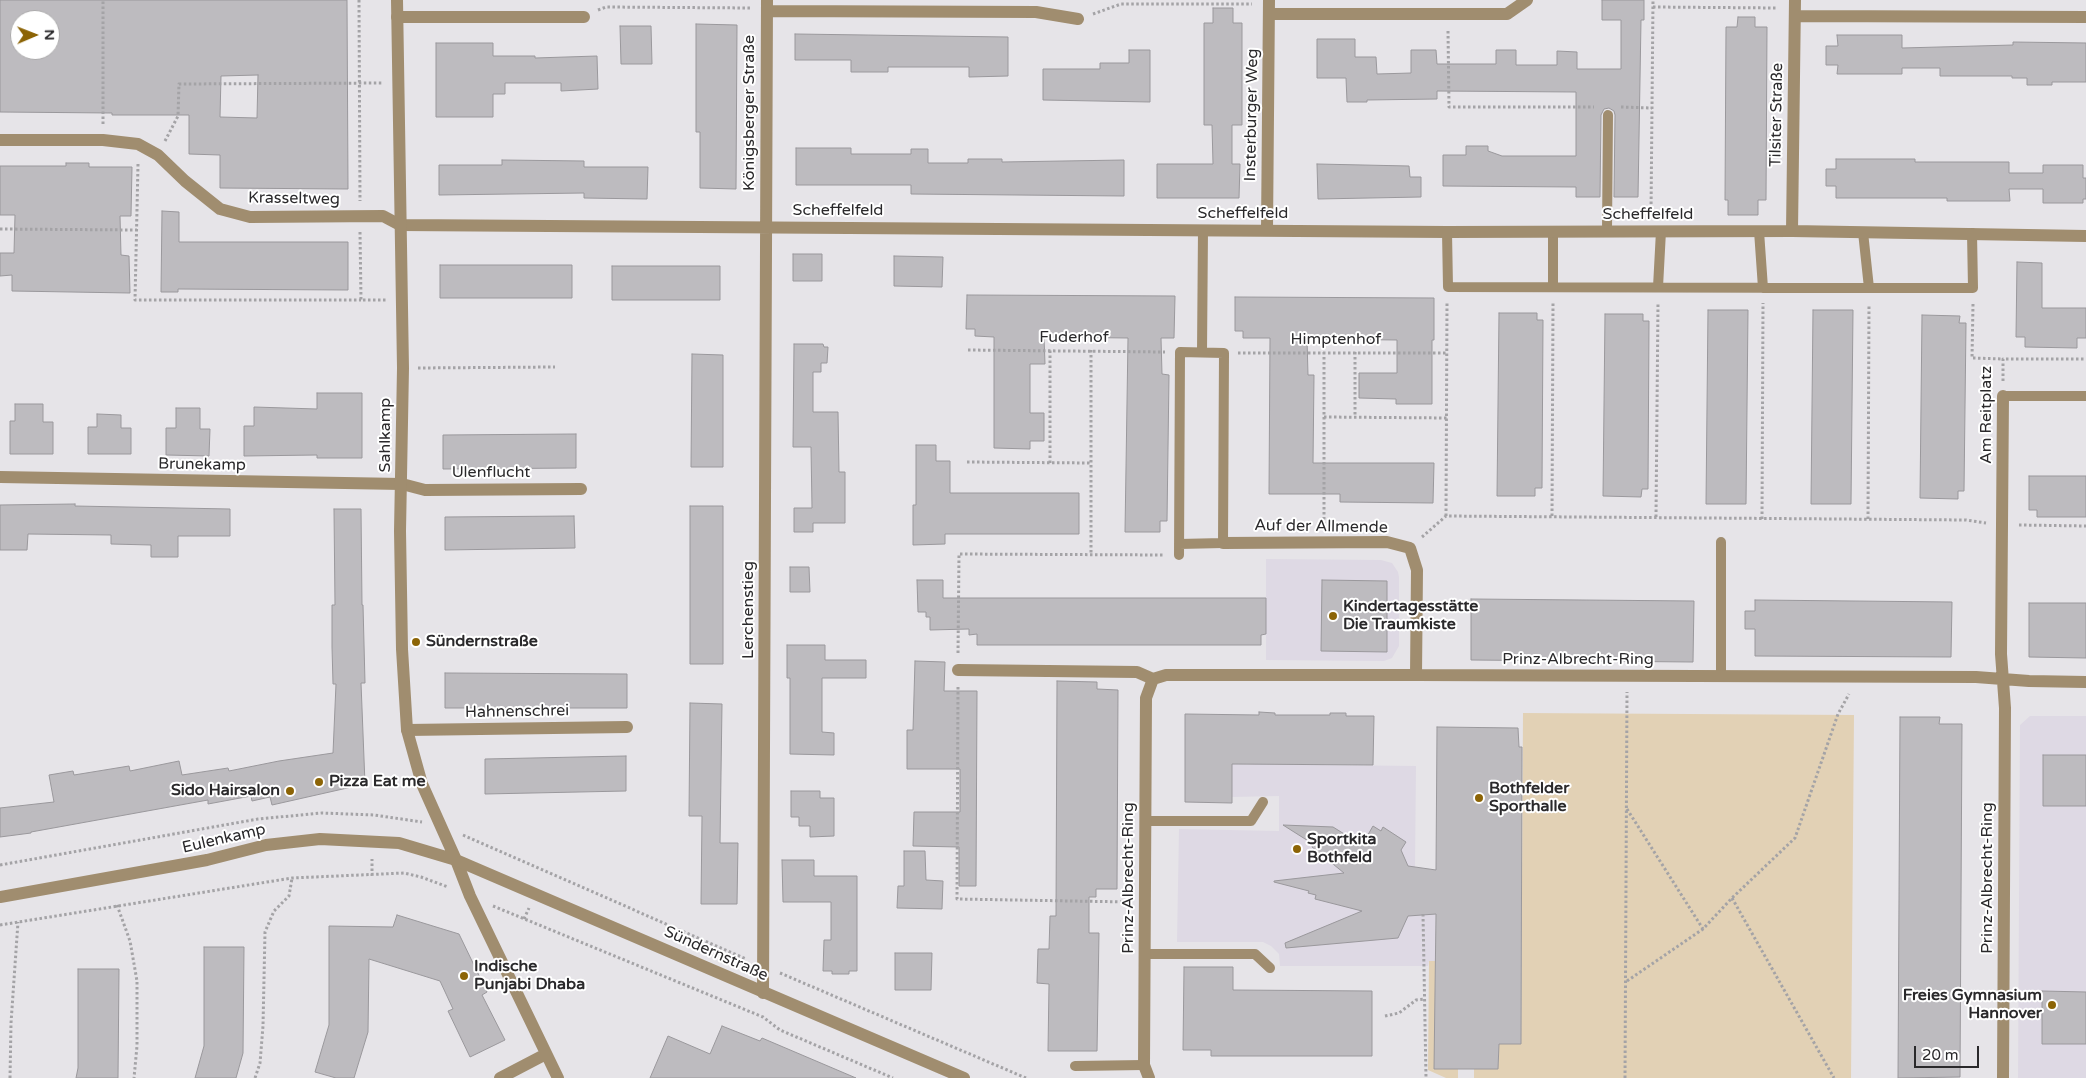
<!DOCTYPE html>
<html>
<head>
<meta charset="utf-8">
<style>
	body { margin:0 }
	#map { position:relative; width:2086px; height:1078px; overflow:hidden; background:#e6e4e8; font-family:"Varela Round",sans-serif }
	canvas { display:block }
	.north { position:absolute; left:10px; top:10px; width:50px; height:50px; box-sizing:border-box; background:#fff; border:1px solid #aaa9aa; border-radius:50%; rotate:89deg; font-size:14px; font-weight:700; line-height:20px; text-align:center; color:#2a292b }
	.north::after { content:''; display:block; margin:auto; width:18px; height:22px; background:#8c6406; clip-path:polygon(50% 0,100% 100%,50% 72%,0 100%) }
	.scale { position:absolute; left:1914px; top:1046px; width:65px; height:22px; box-sizing:border-box; border:2px solid #2a292b; border-top:0; padding-left:6px; font-size:15px; line-height:18px; white-space:nowrap; color:#2a292b; -webkit-text-stroke:4px #fff; paint-order:stroke }
</style>
</head>
<body>
<div id="map">
<canvas width="2086" height="1078"></canvas>
<div class="north">N</div>
<div class="scale">20 m</div>
</div>
<script>
const g = document.querySelector('canvas').getContext('2d');
g.lineJoin = 'round';
function fill(path, color) { g.fillStyle = color; g.fill(path, 'evenodd'); }
const poly = rows => new Path2D(rows.map(r => 'M' + r).join(''));
function trace(path, color, width, dash) { g.strokeStyle = color; g.lineWidth = width; g.lineCap = dash ? 'butt' : 'round'; g.setLineDash(dash || []); g.stroke(path); }
function drawText(font, color, halo, rows, align = 'center') {
  g.font = font + ' "Varela Round",sans-serif'; g.lineWidth = 4; g.setLineDash([]); g.textBaseline = 'middle'; g.strokeStyle = halo; g.fillStyle = color; for (const [text, x, y, turn = 0] of rows) {
    g.save(); g.translate(x, y); g.rotate((+turn || 0) * Math.PI / 180); g.textAlign = isNaN(turn) ? turn : align; if (halo) g.strokeText(text, 0, 0); g.fillText(text, 0, 0); g.restore();
  }
}
const built = poly([
	[1266,559,1381,560,1392,563,1398,572,1399,577,1399,646,1392,658,1384,661,1266,660],
	[2030,716,2086,716,2086,1078,2018,1078,2020,725],
	[1232,764,1416,766,1415,867,1436,879,1435,961,1429,961,1428,966,1280,966,1279,954,1271,946,1263,942,1177,942,1179,829,1279,831,1279,796,1232,797]
]);
const green = poly([
	[1523,713,1854,715,1851,1078,1474,1078,1474,1069,1495,1069,1498,1066,1499,1044,1521,1044],
	[1429,961,1435,961,1435,1066,1458,1069,1458,1078,1446,1078,1428,1070]
]);
const building = poly([
	[0,0,347,0,348,189,220,188,220,155,189,154,189,115,112,115,112,113,0,112,0,0],
	[20,20,50,20,50,50,20,50,20,20],
	[258,75,257,118,220,117,221,76,258,75],
	[1602,0,1644,0,1644,20,1641,20,1638,197,1614,197,1615,115,1614,111,1609,108,1604,109,1601,115,1600,197,1576,197,1576,187,1443,186,1443,155,1466,155,1466,146,1488,146,1488,151,1502,156,1576,156,1576,92,1437,91,1437,99,1367,100,1367,102,1347,102,1346,78,1317,78,1317,39,1355,39,1355,57,1376,57,1377,74,1411,73,1411,50,1436,50,1437,64,1496,64,1496,50,1516,50,1516,65,1557,65,1557,51,1577,52,1577,69,1621,69,1621,20,1602,20,1602,0],
	[1213,8,1233,8,1233,23,1242,23,1242,125,1232,125,1232,164,1240,164,1239,198,1157,198,1157,164,1213,164,1212,125,1204,125,1204,23,1213,23,1213,8],
	[1738,17,1755,17,1755,27,1767,27,1766,200,1758,200,1758,215,1728,215,1728,200,1725,200,1726,27,1737,27,1738,17],
	[696,24,737,25,736,189,700,188,700,132,696,132,696,24],
	[620,26,651,26,652,64,621,64,620,26],
	[795,34,1008,37,1008,76,969,77,969,67,888,67,888,72,851,72,851,60,795,60,795,34],
	[1837,35,1902,35,1902,48,2013,45,2013,42,2086,43,2086,82,2052,82,2052,85,2027,85,2027,78,2012,78,2012,76,1940,76,1940,68,1902,68,1902,74,1837,74,1838,65,1826,65,1826,46,1838,46,1837,35],
	[436,43,493,43,493,56,535,56,535,58,597,56,598,89,561,91,561,83,505,83,505,94,493,94,493,117,436,117,436,43],
	[1129,50,1150,50,1150,102,1043,100,1043,69,1100,69,1100,63,1129,63,1129,50],
	[796,148,851,148,851,154,911,154,911,149,928,149,928,163,968,163,968,159,1002,159,1002,162,1124,160,1124,196,911,194,911,185,796,185,796,148],
	[1836,159,1915,159,1915,162,2009,162,2009,173,2043,173,2043,165,2083,165,2083,178,2086,178,2086,199,2083,199,2083,203,2043,203,2043,189,2009,189,2010,201,1947,201,1947,198,1836,198,1836,186,1826,186,1826,169,1836,169,1836,159],
	[502,160,584,161,584,167,648,167,647,199,584,198,584,193,439,195,439,165,502,165,502,160],
	[66,163,89,163,89,167,132,167,131,216,120,216,121,255,129,256,130,293,12,291,12,275,0,276,0,253,14,253,15,215,0,215,0,166,66,166,66,163],
	[1317,164,1409,166,1410,177,1421,177,1421,197,1318,199,1317,164],
	[162,211,179,212,179,242,348,242,348,290,178,289,178,292,161,292,162,211],
	[793,254,822,254,822,281,793,281,793,254],
	[894,256,943,257,942,287,894,286,894,256],
	[2017,262,2042,263,2042,308,2086,308,2086,338,2077,338,2077,348,2025,347,2025,337,2016,337,2017,262],
	[440,265,572,265,572,298,440,298,440,265],
	[612,266,720,266,720,300,612,300,612,266],
	[967,295,1175,296,1174,338,1161,338,1162,374,1169,375,1167,521,1160,521,1160,532,1125,532,1128,338,1044,337,1045,364,1030,364,1030,413,1044,413,1044,441,1030,441,1030,449,994,448,994,337,975,336,975,329,966,329,967,295],
	[1235,297,1434,298,1434,340,1432,340,1432,404,1396,404,1396,399,1359,398,1359,373,1397,373,1397,340,1307,339,1308,375,1314,375,1313,463,1434,463,1433,503,1340,502,1340,494,1269,494,1270,338,1243,338,1243,331,1235,331,1235,297],
	[1708,310,1748,310,1746,504,1706,504,1708,310],
	[1813,310,1853,310,1851,504,1811,504,1813,310],
	[1499,313,1537,313,1537,320,1543,320,1542,488,1535,488,1535,496,1497,496,1499,313],
	[1605,314,1643,314,1643,321,1649,321,1648,489,1642,489,1641,497,1603,496,1605,314],
	[1922,315,1960,316,1959,323,1966,323,1964,491,1958,491,1958,499,1920,498,1922,315],
	[794,344,823,344,824,347,828,347,827,363,821,363,821,372,813,372,813,412,838,412,839,472,845,472,845,523,813,523,813,532,794,532,794,508,812,508,811,447,793,447,794,344],
	[692,354,723,355,723,467,691,467,692,354],
	[317,393,362,393,362,458,317,458,317,455,244,456,244,426,254,426,254,407,317,409,317,393],
	[15,404,43,404,43,422,53,422,53,454,10,454,10,421,15,421,15,404],
	[176,408,200,408,200,429,210,429,209,456,166,455,166,428,176,428,176,408],
	[97,414,121,415,121,428,131,428,131,454,88,454,88,427,97,427,97,414],
	[576,434,576,468,443,469,443,435,576,434],
	[916,445,936,445,936,461,950,461,950,493,1079,493,1079,534,945,534,945,544,913,545,913,505,916,505,916,445],
	[2029,476,2086,476,2086,517,2037,517,2037,510,2029,510,2029,476],
	[75,504,75,506,230,509,230,536,178,536,178,557,151,557,151,545,111,544,111,535,28,534,27,550,0,550,0,505,75,504],
	[690,506,723,506,723,664,690,664,690,506],
	[334,509,361,509,362,605,363,605,365,683,361,683,365,784,272,805,270,797,252,801,251,796,208,804,208,800,31,832,31,833,0,837,0,808,54,802,49,775,73,771,74,775,129,766,130,771,179,761,182,775,228,768,229,771,279,761,333,753,336,684,333,684,332,647,332,605,335,605,334,509],
	[574,516,575,548,445,550,445,517,574,516],
	[790,567,809,567,810,592,790,592,790,567],
	[917,580,943,580,943,598,1266,598,1266,634,1261,635,1261,645,977,645,977,634,969,635,969,629,930,630,930,617,926,617,926,612,918,612,917,580],
	[1322,580,1387,581,1387,652,1321,651,1322,580],
	[1471,599,1694,601,1693,662,1471,660,1471,599],
	[1755,600,1952,602,1951,657,1755,656,1755,629,1745,629,1745,611,1755,611,1755,600],
	[2029,603,2086,603,2086,658,2029,657,2029,603],
	[787,645,825,645,825,660,866,660,866,678,822,678,822,732,834,733,834,755,790,754,790,678,787,678,787,645],
	[915,661,945,662,944,691,977,691,976,886,959,886,959,847,913,846,914,812,960,812,960,769,907,769,907,730,913,730,915,661],
	[445,673,627,674,627,708,445,708,445,673],
	[1057,681,1097,682,1097,689,1118,690,1117,889,1096,889,1096,897,1089,897,1089,933,1099,933,1097,1051,1048,1051,1049,984,1037,983,1038,949,1049,949,1050,916,1056,916,1057,681],
	[690,703,722,704,720,843,738,843,737,904,701,904,702,816,689,816,690,703],
	[1259,712,1275,713,1275,715,1330,715,1330,713,1346,713,1346,716,1374,716,1373,765,1232,764,1232,803,1185,802,1185,714,1259,715,1259,712],
	[1900,717,1940,717,1939,724,1962,724,1960,1077,1898,1078,1900,717],
	[1437,727,1518,728,1519,747,1522,747,1521,1044,1499,1044,1498,1069,1434,1069,1436,914,1408,916,1398,938,1286,948,1285,943,1362,911,1315,899,1316,895,1308,893,1309,891,1274,882,1274,881,1344,873,1312,847,1313,844,1283,825,1333,827,1362,845,1373,826,1381,831,1383,827,1406,842,1401,850,1408,866,1436,870,1437,727],
	[2043,755,2086,755,2086,806,2043,806,2043,755],
	[626,756,626,791,485,794,485,759,626,756],
	[791,791,820,791,820,798,834,798,834,836,810,837,810,826,799,826,799,817,791,817,791,791],
	[904,851,925,851,926,880,943,881,942,909,897,908,898,886,904,886,904,851],
	[782,860,814,860,814,876,857,876,857,971,849,971,849,974,832,974,832,971,823,971,824,940,831,940,831,902,783,902,782,860],
	[397,915,459,934,487,992,482,995,505,1040,470,1057,448,1011,453,1009,440,981,369,959,368,1032,354,1078,336,1078,315,1072,329,1025,329,926,393,927,397,915],
	[204,947,244,947,243,1053,236,1078,195,1078,204,1046,204,947],
	[895,953,932,953,931,990,895,990,895,953],
	[1184,967,1233,967,1233,990,1372,991,1372,1056,1211,1056,1211,1050,1183,1050,1184,967],
	[78,969,119,969,118,1078,76,1078,78,1068,78,969],
	[2042,991,2086,992,2086,1044,2042,1044,2042,991],
	[722,1026,760,1041,762,1038,856,1078,650,1078,668,1036,710,1054,722,1026]
]);
const path = poly([
	[359,0,360,201],
	[1653,7,1778,8],
	[598,10,606,7,751,8],
	[1093,14,1121,4,1252,4],
	[1448,31,1449,107,1594,107],
	[1621,107,1652,108],
	[103,124,103,0],
	[165,141,178,116,179,84,383,83],
	[138,164,135,300,361,300],
	[1651,214,1653,0],
	[0,229,137,230],
	[360,232,361,300,386,300],
	[1973,304,1972,358,2003,359],
	[968,350,1165,352],
	[1091,350,1091,555],
	[1324,352,1324,526],
	[1355,352,1355,417],
	[1238,353,1447,353],
	[418,368,555,367],
	[2003,381,2003,359,2086,359],
	[1324,417,1447,418],
	[967,462,1090,463],
	[1050,463,1050,350],
	[1446,516,1447,302],
	[1552,516,1553,303],
	[1656,517,1658,303],
	[1762,519,1763,303],
	[1868,519,1869,304],
	[2019,525,2086,526],
	[1422,537,1446,516,1966,520,1986,523],
	[958,653,959,554,1164,555],
	[958,687,957,899,1129,902],
	[1627,809,1703,929],
	[463,835,746,959],
	[0,865,258,819,322,813,374,815,422,822],
	[372,876,372,859],
	[1732,898,1834,1078],
	[117,905,130,941,137,981,137,1046,134,1078],
	[493,906,763,1017,780,1030,893,1078],
	[1423,914,1426,1078],
	[524,919,529,908],
	[0,925,292,878,404,873,421,877,448,887],
	[780,973,1026,1078],
	[1627,981,1703,929,1732,898,1795,838,1838,714,1849,694],
	[1385,1016,1399,1013,1416,1000,1425,999],
	[10,1078,11,1023,18,922],
	[255,1078,260,1063,263,1026,265,932,274,911,289,896,292,878],
	[1625,1078,1627,692]
]);
const service = poly([
	[1607,231,1608,115],
	[1759,231,1763,288],
	[1447,232,1448,287,1869,288,1973,288,1972,233],
	[1863,232,1869,288],
	[1553,287,1553,232],
	[1658,287,1661,231],
	[1202,352,1203,230],
	[2003,396,2086,396],
	[1721,542,1721,676],
	[1179,555,1180,352,1224,353,1223,543,1179,544],
	[1146,821,1251,821,1263,802],
	[1145,954,1255,954,1270,968],
	[1075,1066,1144,1065]
]);
const minor = poly([
	[767,11,1036,12,1078,19],
	[1269,14,1507,14,1527,0],
	[1795,16,2086,17],
	[397,17,584,17],
	[0,140,103,140,138,144,158,155,185,181,220,209,250,217,383,216,400,225,1447,232,1792,231,2086,236],
	[1267,230,1269,0],
	[1792,231,1795,0],
	[0,477,402,484,425,490,581,489],
	[1223,543,1387,542,1410,548,1417,570,1416,675],
	[958,670,1137,672,1153,679],
	[407,730,627,727],
	[456,860,470,896,558,1078],
	[763,993,767,0],
	[500,1078,546,1054],
	[1149,1078,1144,1065,1146,698,1153,679,1166,675,1416,675,1976,677,2029,681,2086,682],
	[2003,1078,2005,708,2001,654,2003,396]
]);
const tertiary = poly([
	[397,0,403,368,400,531,402,649,407,730,422,784,456,860],
	[0,897,207,860,266,845,320,839,399,843,456,860,964,1078]
]);
const markers = [
	[1333,616,5,"#8c6406"],
	[416,642,5,"#8c6406"],
	[319,782,5,"#8c6406"],
	[290,791,5,"#8c6406"],
	[1479,798,5,"#8c6406"],
	[1297,849,5,"#8c6406"],
	[464,976,5,"#8c6406"],
	[2052,1005,5,"#8c6406"]
];
const streetNames = [
	["Königsberger Straße",750,113,-90],
	["Insterburger Weg",1252,115,-89],
	["Tilsiter Straße",1777,115,-89],
	["Krasseltweg",294,199,1],
	["Scheffelfeld",838,211],
	["Scheffelfeld",1243,214],
	["Scheffelfeld",1648,215],
	["Fuderhof",1074,338],
	["Himptenhof",1336,340],
	["Am Reitplatz",1987,415,-90],
	["Sahlkamp",386,435,-90],
	["Brunekamp",202,465,1],
	["Ulenflucht",491,473],
	["Auf der Allmende",1321,527,1],
	["Lerchenstieg",749,610,-90],
	["Prinz-Albrecht-Ring",1578,660],
	["Hahnenschrei",517,712,-1],
	["Eulenkamp",224,839,-13],
	["Prinz-Albrecht-Ring",1129,878,-90],
	["Prinz-Albrecht-Ring",1988,878,-90],
	["Sündernstraße",716,954,24]
];
const poiNames = [
	["Kindertagesstätte",1343,607],
	["Die Traumkiste",1343,625],
	["Sündernstraße",426,642],
	["Pizza Eat me",329,782],
	["Bothfelder",1489,789],
	["Sporthalle",1489,807],
	["Sido Hairsalon",280,791,"right"],
	["Sportkita",1307,840],
	["Bothfeld",1307,858],
	["Indische",474,967],
	["Punjabi Dhaba",474,985],
	["Freies Gymnasium",2042,996,"right"],
	["Hannover",2042,1014,"right"]
];
fill(built, '#ded9e4');
fill(green, '#e2d1b5');
fill(building, '#bdbbbf');
trace(building, '#9a989c', 1);
trace(path, '#a4a3a6', 3, [2.5, 2.5]);
trace(service, '#a08d6f', 10);
trace(minor, '#a08d6f', 12);
trace(tertiary, '#a08d6f', 12);
for (const [x, y, r, color] of markers) { const dot = new Path2D(); dot.arc(x, y, r, 0, 2 * Math.PI); g.fillStyle = color; g.fill(dot); trace(dot, '#fff', 2); }
drawText('16px', '#2a292b', '#fff', streetNames);
drawText('bold 16px', '#2a292b', '#fff', poiNames, 'left');
</script>
</body>
</html>
